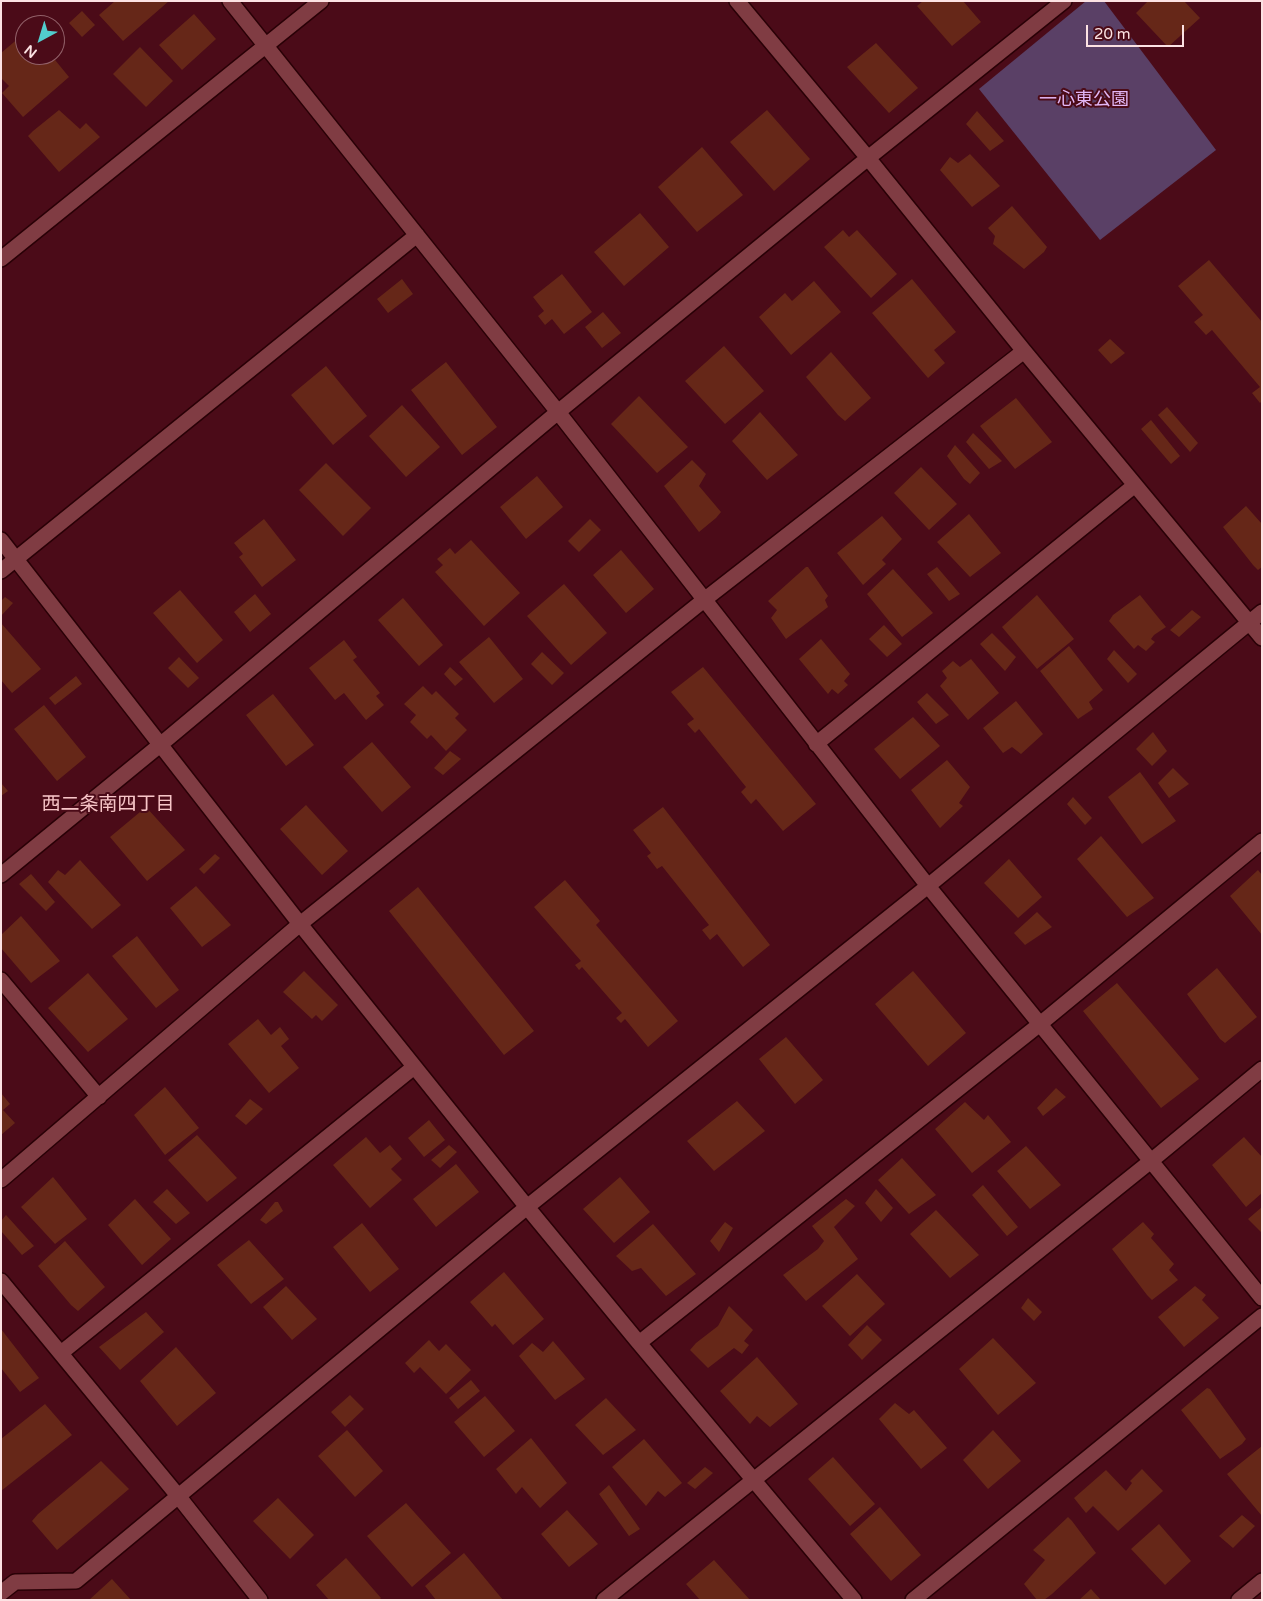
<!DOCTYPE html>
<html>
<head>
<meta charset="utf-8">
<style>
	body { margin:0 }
	#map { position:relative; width:1263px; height:1601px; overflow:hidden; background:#4b0b18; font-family:"Varela Round",sans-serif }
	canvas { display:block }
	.frame { position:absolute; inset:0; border:2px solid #fce2e3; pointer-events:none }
	.north { position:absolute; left:15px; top:15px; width:50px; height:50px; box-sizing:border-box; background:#4b0b18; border:1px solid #926169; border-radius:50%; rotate:219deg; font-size:14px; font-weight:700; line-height:20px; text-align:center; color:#fce2e3 }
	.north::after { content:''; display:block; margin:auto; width:18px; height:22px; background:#52cdcd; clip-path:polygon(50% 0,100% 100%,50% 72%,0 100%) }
	.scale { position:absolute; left:1086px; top:25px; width:98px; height:22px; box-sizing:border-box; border:2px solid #fce2e3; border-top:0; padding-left:6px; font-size:15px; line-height:18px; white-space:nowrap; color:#fce2e3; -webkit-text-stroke:4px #4b0b18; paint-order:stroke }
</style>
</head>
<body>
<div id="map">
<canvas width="1263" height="1601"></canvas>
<div class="frame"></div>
<div class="north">N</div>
<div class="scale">20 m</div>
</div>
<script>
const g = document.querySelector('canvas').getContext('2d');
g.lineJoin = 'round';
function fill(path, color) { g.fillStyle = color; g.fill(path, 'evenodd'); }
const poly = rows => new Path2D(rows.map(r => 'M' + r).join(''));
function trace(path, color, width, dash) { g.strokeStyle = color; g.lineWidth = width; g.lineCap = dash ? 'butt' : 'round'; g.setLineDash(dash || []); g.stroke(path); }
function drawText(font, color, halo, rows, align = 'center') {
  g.font = font + ' "Varela Round","Noto Sans JP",sans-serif'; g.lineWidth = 4; g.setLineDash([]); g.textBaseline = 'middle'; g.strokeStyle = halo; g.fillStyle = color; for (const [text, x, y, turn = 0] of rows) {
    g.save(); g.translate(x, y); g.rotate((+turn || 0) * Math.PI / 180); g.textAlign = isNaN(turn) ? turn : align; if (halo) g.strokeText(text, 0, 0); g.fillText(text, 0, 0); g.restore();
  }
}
const green = poly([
	[1086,1,1104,1,1216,150,1100,240,979,89]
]);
const building = poly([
	[115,1,169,1,123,41,99,15],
	[923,1,963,1,981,22,952,46,917,6],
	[1148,1,1184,1,1200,18,1168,47,1136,13],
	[82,11,95,25,82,37,69,23],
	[194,14,216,39,182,70,159,45],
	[20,37,25,43,25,55,51,55,69,77,23,117,2,93,9,86,1,78,1,53],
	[876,43,918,88,889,113,847,67],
	[140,47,173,81,146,107,113,74],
	[59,110,80,129,86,123,100,137,59,172,28,136,33,131],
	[767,110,810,159,774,191,730,142],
	[977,111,1004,141,990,151,966,124],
	[702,147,743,195,697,232,658,187],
	[970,154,1000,186,972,207,940,170,950,157,958,163],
	[1012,206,1047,247,1044,252,1024,269,993,244,995,236,988,228],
	[640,213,669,247,624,286,594,252],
	[843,230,849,237,857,230,897,274,871,298,824,247],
	[1209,260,1262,322,1262,401,1260,403,1252,393,1260,387,1212,330,1206,335,1194,322,1203,315,1178,286],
	[562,274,592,312,564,334,552,319,545,325,538,316,544,311,533,297],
	[402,279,413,294,388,313,377,299],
	[912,279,956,332,934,350,945,363,928,378,872,313],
	[814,281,841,312,791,355,759,317,785,293,792,301],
	[603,312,621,333,602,348,585,327],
	[1110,339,1125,353,1111,364,1098,350],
	[724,346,764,391,725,424,685,381],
	[831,352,871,398,845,421,838,415,806,377],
	[446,362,497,427,462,455,411,390],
	[326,366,367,416,333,445,291,395],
	[639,396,688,447,657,473,611,424],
	[1016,398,1052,442,1015,469,980,426],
	[402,405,440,447,406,477,369,436],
	[1167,407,1198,443,1190,452,1158,415],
	[760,412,798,455,767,480,732,441],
	[1151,420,1180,456,1171,464,1141,429],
	[973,433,1002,461,989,469,966,442],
	[955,445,980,473,970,484,964,479,947,456],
	[692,460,706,474,699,486,721,512,716,518,699,532,664,486],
	[326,463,371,508,343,536,299,490],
	[921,467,957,504,929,530,894,493],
	[537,476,563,507,526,539,500,507],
	[1246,506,1262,524,1262,567,1258,570,1253,565,1223,527],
	[969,514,1001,553,970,577,937,542],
	[882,516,902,539,882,560,886,564,863,585,837,553],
	[264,519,296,560,262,587,239,557,243,554,234,543],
	[590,519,601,530,579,552,568,541],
	[471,540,520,593,484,626,435,572,443,565,437,559,450,548,455,554],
	[621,550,654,589,626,613,593,575],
	[806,567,808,567,828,596,825,600,828,607,786,639,771,618,777,610,768,601],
	[937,567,960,594,949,601,927,574],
	[893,569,933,613,902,637,867,594],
	[564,584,607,633,571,665,527,616],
	[180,590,223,640,197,663,153,613],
	[255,594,271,614,250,632,234,612],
	[1037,595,1074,639,1037,669,1002,627],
	[1140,595,1166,627,1154,635,1151,639,1155,642,1146,651,1138,645,1134,649,1109,621,1113,615],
	[5,597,13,603,1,616,1,601],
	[403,598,443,645,419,666,378,620],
	[1192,610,1201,617,1179,637,1170,630],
	[1,623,41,669,12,693,1,680],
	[884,625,902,644,887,657,869,639],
	[992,633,1016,657,1005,671,980,644],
	[489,637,523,679,494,703,459,662],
	[821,639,850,674,844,681,848,685,838,694,832,689,828,694,799,659],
	[344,640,357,657,353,660,380,693,376,696,384,705,366,720,344,693,335,700,309,668],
	[1069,646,1103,690,1089,702,1093,709,1078,719,1040,671],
	[1114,650,1137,674,1128,683,1107,659],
	[542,652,564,673,552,685,531,664],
	[179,657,199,678,188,688,168,668],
	[971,659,999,693,968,720,940,686,947,678,942,671,953,661,960,667],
	[450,667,463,679,455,686,444,674],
	[703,667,816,804,783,831,756,799,751,804,741,792,746,787,699,729,695,733,687,724,694,719,671,692],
	[76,676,82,684,55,705,49,698],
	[423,686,432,695,436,691,459,714,455,718,467,730,446,751,431,735,427,739,410,722,416,715,404,704],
	[927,693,949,715,936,724,917,702],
	[273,694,314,745,286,766,246,715],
	[1016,701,1043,734,1021,754,1012,747,1003,753,983,728],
	[44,705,86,757,57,781,14,729],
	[913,717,940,746,900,779,874,749],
	[1153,732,1167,751,1152,766,1136,749],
	[372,742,411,787,382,812,343,767],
	[450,751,461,759,443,775,434,768],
	[947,760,970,787,959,803,963,806,940,828,911,790],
	[1173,768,1189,784,1169,798,1158,783],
	[1140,772,1176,821,1142,844,1108,797],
	[1,783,8,791,1,796],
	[1073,797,1092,818,1085,825,1067,804],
	[306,805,348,851,322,875,280,829],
	[146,807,185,850,147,881,110,837],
	[663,807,770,945,743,967,717,934,710,940,702,930,709,925,662,866,657,869,647,856,651,853,633,830],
	[1101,836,1154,898,1127,917,1077,859],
	[215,854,220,858,204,874,199,869],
	[1009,859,1042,897,1018,918,984,883],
	[80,860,121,905,92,929,48,882,58,870,65,875],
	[1258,870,1262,875,1262,935,1230,896],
	[31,874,55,902,46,911,19,884],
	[565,880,600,921,596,925,678,1021,648,1047,625,1019,621,1023,616,1018,622,1013,582,967,579,970,575,965,581,961,534,907],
	[196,886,231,925,202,947,170,908],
	[418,887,534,1031,504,1055,389,911],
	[1037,912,1052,927,1025,945,1014,933],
	[21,916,60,961,31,983,1,948,1,935],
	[137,936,179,990,156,1008,112,956],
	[1217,968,1257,1017,1225,1043,1220,1039,1187,994],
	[304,971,338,1005,322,1021,316,1015,312,1019,283,992],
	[913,971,966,1033,928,1066,875,1004],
	[88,973,128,1019,88,1052,48,1008],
	[1117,983,1199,1079,1161,1108,1083,1011],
	[258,1019,271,1035,280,1027,289,1039,281,1046,299,1068,269,1093,228,1044],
	[786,1037,823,1080,795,1104,759,1059],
	[165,1087,199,1128,165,1155,134,1115],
	[1056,1088,1066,1097,1043,1116,1037,1108],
	[1,1093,10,1104,3,1110,15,1123,1,1135],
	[250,1099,263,1109,246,1125,235,1116],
	[737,1101,765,1131,714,1171,687,1141],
	[965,1102,984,1120,988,1115,1011,1142,972,1173,935,1129],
	[429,1120,445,1140,424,1157,408,1138],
	[197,1135,237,1178,207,1202,168,1160],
	[366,1137,380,1153,390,1145,402,1159,391,1169,402,1180,370,1208,333,1165],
	[1244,1137,1262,1157,1262,1193,1246,1207,1212,1165],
	[449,1145,457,1152,440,1168,431,1160],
	[1026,1146,1061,1185,1030,1209,997,1171],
	[902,1158,936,1195,909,1214,878,1180],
	[456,1164,479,1192,436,1227,413,1199],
	[53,1177,87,1219,55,1244,21,1207],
	[620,1177,650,1212,614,1243,583,1209],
	[983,1185,1018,1227,1007,1236,972,1195],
	[167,1189,190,1213,176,1224,153,1202],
	[876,1189,893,1208,881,1222,865,1203],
	[135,1199,171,1239,142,1265,108,1225],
	[846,1199,855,1206,834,1227,858,1259,806,1301,783,1275,818,1249,824,1241,812,1226],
	[275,1202,278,1202,283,1211,266,1224,260,1220],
	[1262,1207,1262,1233,1248,1219],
	[936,1210,979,1255,950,1278,910,1234],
	[6,1215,34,1246,22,1255,1,1231,1,1221],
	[725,1222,733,1228,719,1252,710,1241],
	[1143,1222,1154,1234,1151,1238,1174,1264,1169,1270,1178,1280,1152,1300,1147,1295,1112,1249],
	[362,1223,399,1269,370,1292,333,1247],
	[653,1224,696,1274,666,1296,641,1268,632,1271,616,1256],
	[249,1240,284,1279,251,1304,217,1265],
	[65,1241,105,1287,78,1311,71,1305,38,1266],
	[504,1272,544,1319,513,1345,495,1324,492,1327,470,1302],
	[857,1274,885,1304,850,1336,822,1306],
	[286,1286,317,1319,292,1340,263,1307],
	[1195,1286,1206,1295,1202,1300,1219,1318,1184,1347,1158,1317],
	[1028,1298,1042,1312,1034,1321,1021,1308],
	[729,1306,753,1330,744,1341,749,1345,742,1354,734,1348,708,1368,690,1350,696,1343,718,1326],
	[146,1312,164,1332,120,1370,99,1347],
	[867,1325,882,1340,862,1360,848,1345],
	[1,1329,39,1378,20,1392,1,1368],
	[993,1338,1036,1383,998,1415,959,1369],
	[429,1340,439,1351,446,1344,471,1370,446,1394,420,1367,414,1373,405,1363],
	[553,1341,585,1379,555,1400,519,1356,532,1343,543,1352],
	[176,1347,216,1393,177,1426,140,1381],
	[757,1357,798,1404,770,1427,757,1416,750,1424,720,1391],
	[471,1380,480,1391,458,1409,449,1398],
	[1207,1388,1210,1389,1246,1439,1242,1444,1220,1459,1181,1410],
	[350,1395,364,1409,345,1427,331,1412],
	[485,1396,515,1431,484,1457,454,1422],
	[606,1398,636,1430,603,1455,575,1425],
	[895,1403,909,1414,914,1410,947,1448,921,1469,879,1419],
	[45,1404,72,1435,1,1491,1,1439],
	[347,1430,383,1471,355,1497,318,1456],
	[993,1430,1021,1461,988,1489,963,1460],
	[531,1438,567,1483,540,1508,522,1487,516,1494,496,1469],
	[644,1439,682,1483,665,1497,658,1491,646,1506,612,1467],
	[1262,1446,1262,1516,1227,1474],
	[833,1457,875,1504,850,1526,808,1479],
	[101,1461,129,1489,57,1550,32,1521,38,1514],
	[705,1467,713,1473,695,1489,687,1483],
	[1142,1469,1163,1491,1118,1531,1093,1506,1086,1513,1074,1498,1106,1470,1126,1491,1132,1483,1130,1481],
	[609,1485,640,1529,629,1536,599,1494],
	[278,1498,314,1535,290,1559,253,1521],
	[406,1503,451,1553,412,1587,367,1536],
	[880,1507,921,1555,891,1581,850,1534],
	[567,1510,598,1544,569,1567,541,1534],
	[1242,1515,1255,1526,1233,1548,1219,1536],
	[1068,1517,1072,1521,1096,1553,1052,1594,1044,1600,1037,1600,1024,1584,1045,1560,1033,1550],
	[1159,1524,1191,1561,1165,1585,1131,1549],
	[464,1553,503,1600,436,1600,425,1586],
	[346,1558,381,1598,379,1600,329,1600,316,1585],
	[714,1560,750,1600,700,1600,686,1584],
	[112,1579,131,1600,89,1600],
	[1091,1589,1101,1600,1079,1600]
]);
const minor = poly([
	[230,1,558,412,928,886,1262,1298],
	[737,1,868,158,1024,351,1262,638],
	[1,259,321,1],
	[1,540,300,924,527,1207,639,1343],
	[1,571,417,235],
	[816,744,1135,485],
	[1,875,160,745,558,412,868,158,1064,1],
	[1,980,99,1097],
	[1,1180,300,924,704,600,1024,351],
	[1,1281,179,1497,260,1600],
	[61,1353,414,1067],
	[1,1593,15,1582,76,1581,527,1207,928,886,1262,612],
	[604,1600,1151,1161,1262,1069],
	[854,1600,639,1343,1040,1024,1262,841],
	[913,1600,1262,1316]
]);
const tertiary = poly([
	[1239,1600,1262,1581]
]);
const parkNames = [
	["一心東公園",1084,100]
];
const neighbourhoodNames = [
	["西二条南四丁目",108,805]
];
fill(green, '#5a4066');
fill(building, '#662718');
trace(minor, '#290006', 18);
trace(tertiary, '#290006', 18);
trace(minor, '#803c43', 15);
trace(tertiary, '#803c43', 15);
drawText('18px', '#e2b7f6', '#4b0b18', parkNames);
drawText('19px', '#f7c5c7', '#4b0b18', neighbourhoodNames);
</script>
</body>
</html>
